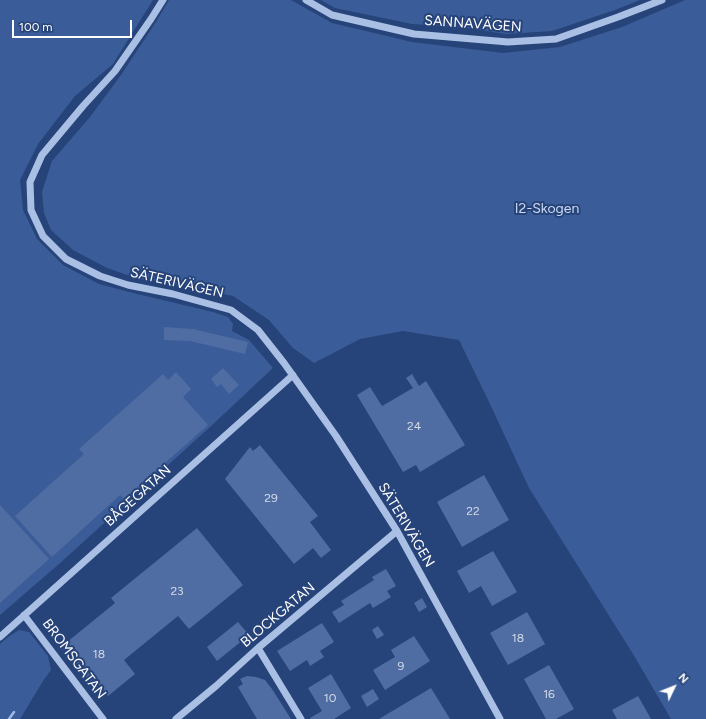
<!DOCTYPE html>
<html>
<head>
<meta charset="utf-8">
<style>
	body { margin:0 }
	#map { position:relative; width:706px; height:719px; overflow:hidden; background:#27447a; font-family:Figtree,sans-serif }
	canvas { display:block }
	.north { position:absolute; left:654px; top:667px; width:40px; height:40px; -webkit-text-stroke:3px #27447a; paint-order:stroke; rotate:47deg; font-size:11px; font-weight:700; line-height:16px; text-align:center; color:#fff }
	.north::after { content:''; display:block; margin:auto; width:14px; height:18px; background:#fff; clip-path:polygon(50% 0,100% 100%,50% 72%,0 100%) }
	.scale { position:absolute; left:12px; top:20px; width:120px; height:18px; box-sizing:border-box; border:2px solid #fff; border-top:0; padding-left:5px; font-size:12px; line-height:14px; white-space:nowrap; color:#fff; -webkit-text-stroke:3px #27447a; paint-order:stroke }
</style>
</head>
<body>
<div id="map">
<canvas width="706" height="719"></canvas>
<div class="north">N</div>
<div class="scale">100 m</div>
</div>
<script>
const g = document.querySelector('canvas').getContext('2d');
g.lineJoin = 'round';
function fill(path, color) { g.fillStyle = color; g.fill(path, 'evenodd'); }
const poly = rows => new Path2D(rows.map(r => 'M' + r).join(''));
function trace(path, color, width, dash) { g.strokeStyle = color; g.lineWidth = width; g.lineCap = dash ? 'butt' : 'round'; g.setLineDash(dash || []); g.stroke(path); }
function drawText(font, color, halo, rows, align = 'center') {
  g.font = font + ' Figtree,sans-serif'; g.lineWidth = 4; g.setLineDash([]); g.textBaseline = 'middle'; g.strokeStyle = halo; g.fillStyle = color; for (const [text, x, y, turn = 0] of rows) {
    g.save(); g.translate(x, y); g.rotate((+turn || 0) * Math.PI / 180); g.textAlign = isNaN(turn) ? turn : align; if (halo) g.strokeText(text, 0, 0); g.fillText(text, 0, 0); g.restore();
  }
}
const green = poly([
	[0,0,153,0,113,64,75,96,38,144,20,180,23,210,37,239,63,265,99,284,129,292,213,312,228,317,233,324,232,331,249,340,273,368,210,427,59,564,0,615],
	[169,0,291,0,332,23,412,42,503,53,560,47,622,27,685,0,706,0,706,719,671,719,633,654,529,488,490,404,459,340,403,331,360,339,314,363,293,348,269,320,233,296,181,285,139,279,107,268,73,250,51,230,44,213,42,192,52,161,90,117,121,75,156,22],
	[321,0,640,0,615,10,552,31,506,34,459,27,412,24,335,8],
	[19,630,29,632,48,656,51,670,43,681,20,719,0,719,0,644,8,637]
]);
const stream = poly([
	[9,719,14,712]
]);
const building = poly([
	[164,327,193,329,248,342,245,354,190,341,164,340],
	[223,368,239,385,229,394,221,384,217,387,211,379],
	[176,372,191,389,183,397,208,425,124,499,120,495,52,557,15,516,84,454,79,449,163,374,168,380],
	[412,374,419,386,426,381,465,445,420,472,416,465,403,472,357,395,370,387,382,406,413,388,406,378],
	[260,445,318,516,310,522,331,550,321,558,313,548,294,564,225,479,250,447,253,451],
	[484,475,509,520,462,547,437,502],
	[0,505,49,559,0,603],
	[197,528,243,585,189,629,178,616,124,660,135,674,108,696,97,682,92,686,61,647,115,603,111,598],
	[493,551,517,592,492,606,481,586,469,593,457,571],
	[386,569,396,586,387,591,391,597,373,608,370,603,339,623,332,612,344,605,341,601,374,580,372,577],
	[422,598,427,607,419,612,414,603],
	[527,612,545,644,508,665,490,633],
	[238,622,249,635,217,661,207,647],
	[322,623,334,642,320,651,324,657,310,666,307,660,290,671,277,651],
	[378,626,384,635,377,639,372,630],
	[414,636,430,661,385,690,373,670,395,657,391,650],
	[549,665,574,709,556,719,546,719,524,679],
	[331,674,351,708,334,719,311,719,310,718,322,711,308,688],
	[247,676,256,677,265,680,272,689,291,719,257,719,238,687,243,684,240,679],
	[431,688,450,719,379,719],
	[373,689,379,699,367,707,361,696],
	[638,696,651,719,617,719,612,710]
]);
const minor = poly([
	[163,0,151,19,115,71,83,106,42,155,30,182,31,210,43,236,66,259,100,276,128,285,173,294,231,310,258,330,284,363,336,436,397,531,500,719],
	[306,0,332,15,414,34,508,42,556,39,618,17,662,0],
	[24,615,103,719],
	[0,637,293,375],
	[258,648,301,719],
	[176,719,216,686,258,648,397,531]
]);
const numberNames = [
	["24",414,426],
	["29",271,498],
	["22",473,511],
	["23",177,591],
	["18",518,638],
	["18",99,654],
	["9",401,666],
	["16",549,694],
	["10",330,698]
];
const streetNames = [
	["SANNAVÄGEN",473,24,4],
	["SÄTERIVÄGEN",177,283,13],
	["BÅGEGATAN",138,496,-42],
	["SÄTERIVÄGEN",406,525,59],
	["BLOCKGATAN",278,615,-40],
	["BROMSGATAN",74,659,53]
];
const parkNames = [
	["I2-Skogen",547,209]
];
fill(green, '#3a5c98');
trace(stream, '#9fb9e4', 2.5);
fill(building, '#4f6da3');
trace(minor, '#aabfe4', 7);
drawText('12px', '#d3dae8', null, numberNames);
drawText('14px', '#fff', '#27447a', streetNames);
drawText('14px', '#cddbf3', '#27447a', parkNames);
</script>
</body>
</html>
